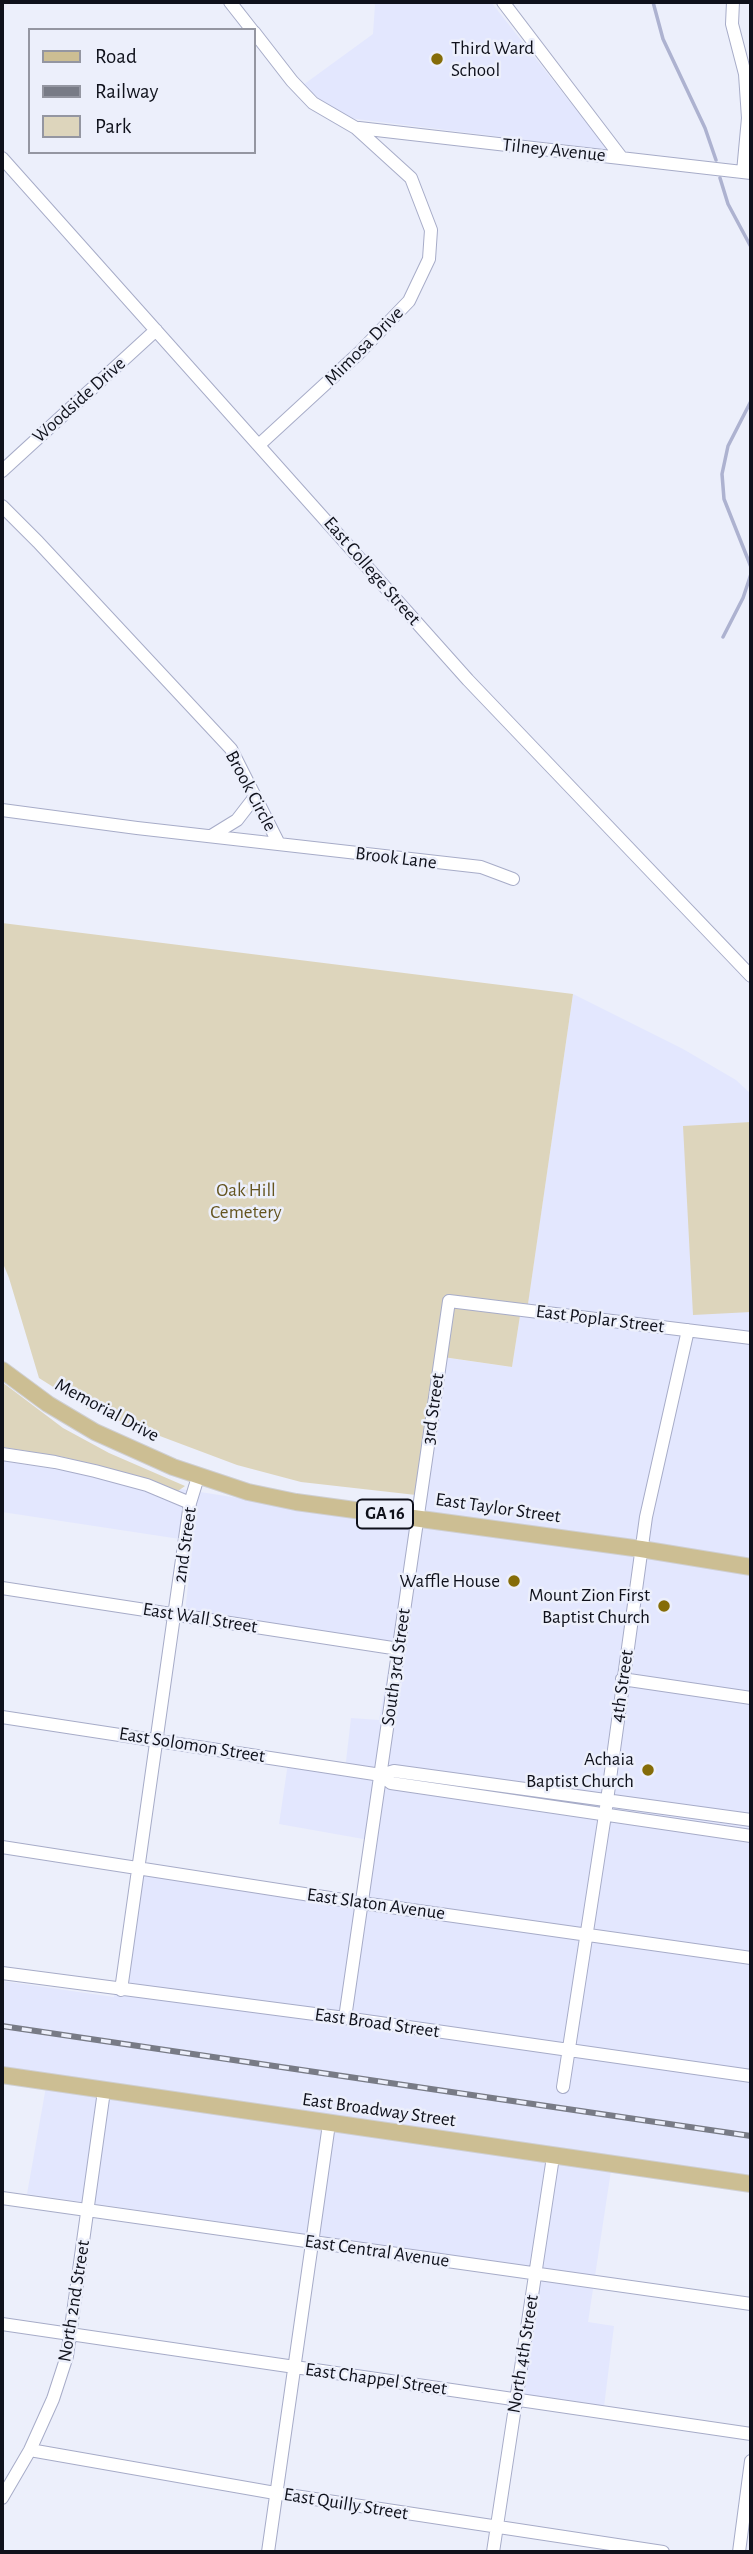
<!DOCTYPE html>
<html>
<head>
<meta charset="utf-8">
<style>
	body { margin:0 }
	#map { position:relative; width:753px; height:2554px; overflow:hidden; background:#eceffb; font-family:"Alegreya Sans",sans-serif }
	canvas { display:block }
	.frame { position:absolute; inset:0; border:4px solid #0f111b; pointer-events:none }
	.legend { position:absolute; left:28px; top:28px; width:228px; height:126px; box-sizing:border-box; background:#eceffb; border:2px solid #9496a1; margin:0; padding:9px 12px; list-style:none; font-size:21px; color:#0f111b }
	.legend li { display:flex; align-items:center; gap:14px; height:35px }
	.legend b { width:35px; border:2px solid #9496a1 }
</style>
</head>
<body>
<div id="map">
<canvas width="753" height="2554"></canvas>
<div class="frame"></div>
<ul class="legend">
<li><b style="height:9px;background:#ccbe93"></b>Road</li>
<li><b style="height:9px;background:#787b86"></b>Railway</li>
<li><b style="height:19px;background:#ddd5bc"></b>Park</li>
</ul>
</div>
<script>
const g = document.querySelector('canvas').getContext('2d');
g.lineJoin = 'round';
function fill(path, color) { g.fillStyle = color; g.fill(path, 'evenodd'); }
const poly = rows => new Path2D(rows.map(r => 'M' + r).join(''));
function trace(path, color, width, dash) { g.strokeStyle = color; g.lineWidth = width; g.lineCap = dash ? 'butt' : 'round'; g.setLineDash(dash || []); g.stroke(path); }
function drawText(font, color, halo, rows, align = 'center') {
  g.font = font + ' "Alegreya Sans",sans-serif'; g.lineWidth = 5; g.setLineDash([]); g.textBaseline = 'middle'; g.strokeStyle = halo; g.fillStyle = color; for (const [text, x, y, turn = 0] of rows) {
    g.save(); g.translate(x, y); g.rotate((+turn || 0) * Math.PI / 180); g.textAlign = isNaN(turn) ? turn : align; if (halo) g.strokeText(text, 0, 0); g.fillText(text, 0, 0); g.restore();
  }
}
const built = poly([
	[373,2,491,2,608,150,340,117,303,85,373,34,375,5],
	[573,994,683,1049,736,1080,751,1094,751,2184,612,2164,588,2322,614,2326,604,2407,514,2393,532,2267,27,2194,47,2081,2,2074,2,1981,114,1997,134,1861,358,1897,369,1840,279,1824,288,1763,345,1770,351,1718,379,1720,393,1644,185,1612,193,1541,2,1512,2,1461,411,1525,435,1356,512,1367,522,1303,528,1303]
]);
const green = poly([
	[2,923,573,994,528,1304,522,1303,512,1367,436,1356,416,1495,301,1482,237,1465,88,1409,39,1378,9,1278,2,1261],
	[751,1122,751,1312,693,1315,683,1126],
	[2,1382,63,1428,109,1453,185,1486,178,1491,122,1472,63,1457,2,1447]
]);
const stream = poly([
	[653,2,663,39,705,128,716,160],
	[720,178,728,204,751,247],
	[751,401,728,446,722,474,724,499,751,567],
	[723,637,743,598,751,574]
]);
const minor = poly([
	[230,2,252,30],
	[503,2,621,157],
	[733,2,732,24,745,74,748,118,743,172],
	[254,32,292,81,313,103,356,128,411,178,431,230,429,259,409,301,359,353,260,444],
	[359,128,751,173],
	[2,158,468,680,751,976],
	[2,471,156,330],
	[2,506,38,542,231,749,279,844],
	[2,810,137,828,481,867,513,879],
	[211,836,237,820,254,798],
	[2,1454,55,1462,95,1471,147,1485,190,1503],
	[2,1588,399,1649],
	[622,1679,751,1698],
	[2,1717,381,1775,394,1771,751,1820],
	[381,1775,391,1783,751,1836],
	[2,1847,362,1903,751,1958],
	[2,1973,345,2018,751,2076],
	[121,1990,190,1503,198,1477],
	[345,2018,449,1301,751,1338],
	[563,2087,605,1815,646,1517,688,1330],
	[2,2198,751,2304],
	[2,2324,751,2434],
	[30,2450,275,2493,663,2552],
	[2,2498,30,2450,53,2399,67,2356,104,2091],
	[268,2552,329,2124],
	[493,2552,553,2157],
	[739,2552,751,2461]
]);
const major = poly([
	[2,1370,48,1404,95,1432,173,1467,248,1492,296,1502,641,1549,751,1567],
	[2,2075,751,2184]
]);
const rail = poly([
	[2,2026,751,2136]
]);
const markers = [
	[437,59,7,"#856c08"],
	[514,1581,7,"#856c08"],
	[664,1606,7,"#856c08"],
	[648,1770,7,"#856c08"]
];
const shields = [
	[385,1514,56]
];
const shieldNames = [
	["GA 16",385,1514]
];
const poiNames = [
	["Third Ward",451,48,"left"],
	["School",451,70,"left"],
	["Waffle House",500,1581],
	["Mount Zion First",650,1595],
	["Baptist Church",650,1617],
	["Achaia",634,1759],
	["Baptist Church",634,1781]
];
const streetNames = [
	["Tilney Avenue",554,150,6],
	["Mimosa Drive",364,346,-45],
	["Woodside Drive",79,400,-42],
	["East College Street",372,571,49],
	["Brook Circle",251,791,62],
	["Brook Lane",396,858,7],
	["East Poplar Street",600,1319,7],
	["3rd Street",433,1409,-82],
	["Memorial Drive",107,1410,28],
	["East Taylor Street",498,1508,8],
	["2nd Street",185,1545,-82],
	["East Wall Street",200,1618,9],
	["South 3rd Street",396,1667,-82],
	["4th Street",622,1686,-82],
	["East Solomon Street",192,1745,9],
	["East Slaton Avenue",376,1904,8],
	["East Broad Street",377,2023,8],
	["East Broadway Street",379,2110,8],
	["East Central Avenue",377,2251,8],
	["North 2nd Street",74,2301,-81],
	["North 4th Street",523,2354,-81],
	["East Chappel Street",376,2379,8],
	["East Quilly Street",346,2504,9]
];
const parkNames = [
	["Oak Hill",246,1190],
	["Cemetery",246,1212]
];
fill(built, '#e3e7fe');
fill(green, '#ddd5bc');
trace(stream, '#adb2d0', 3.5);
trace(minor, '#a7acc8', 14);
trace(major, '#cfcfd1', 18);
trace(minor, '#fff', 12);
trace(major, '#ccbe93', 16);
trace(rail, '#787b86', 6);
trace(rail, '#eceffb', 3.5, [10]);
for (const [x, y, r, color] of markers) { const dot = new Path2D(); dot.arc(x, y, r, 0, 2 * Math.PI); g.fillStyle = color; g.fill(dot); trace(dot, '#eceffb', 2.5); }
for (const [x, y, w] of shields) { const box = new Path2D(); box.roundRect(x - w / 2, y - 14.5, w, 29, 5); g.fillStyle = '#eceffb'; g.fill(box); trace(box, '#0f111b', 2); }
drawText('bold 18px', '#0f111b', null, shieldNames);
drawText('19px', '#0f111b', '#eceffb', poiNames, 'right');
drawText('19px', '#0f111b', '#eceffb', streetNames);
drawText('19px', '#64541f', '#eceffb', parkNames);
</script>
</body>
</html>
